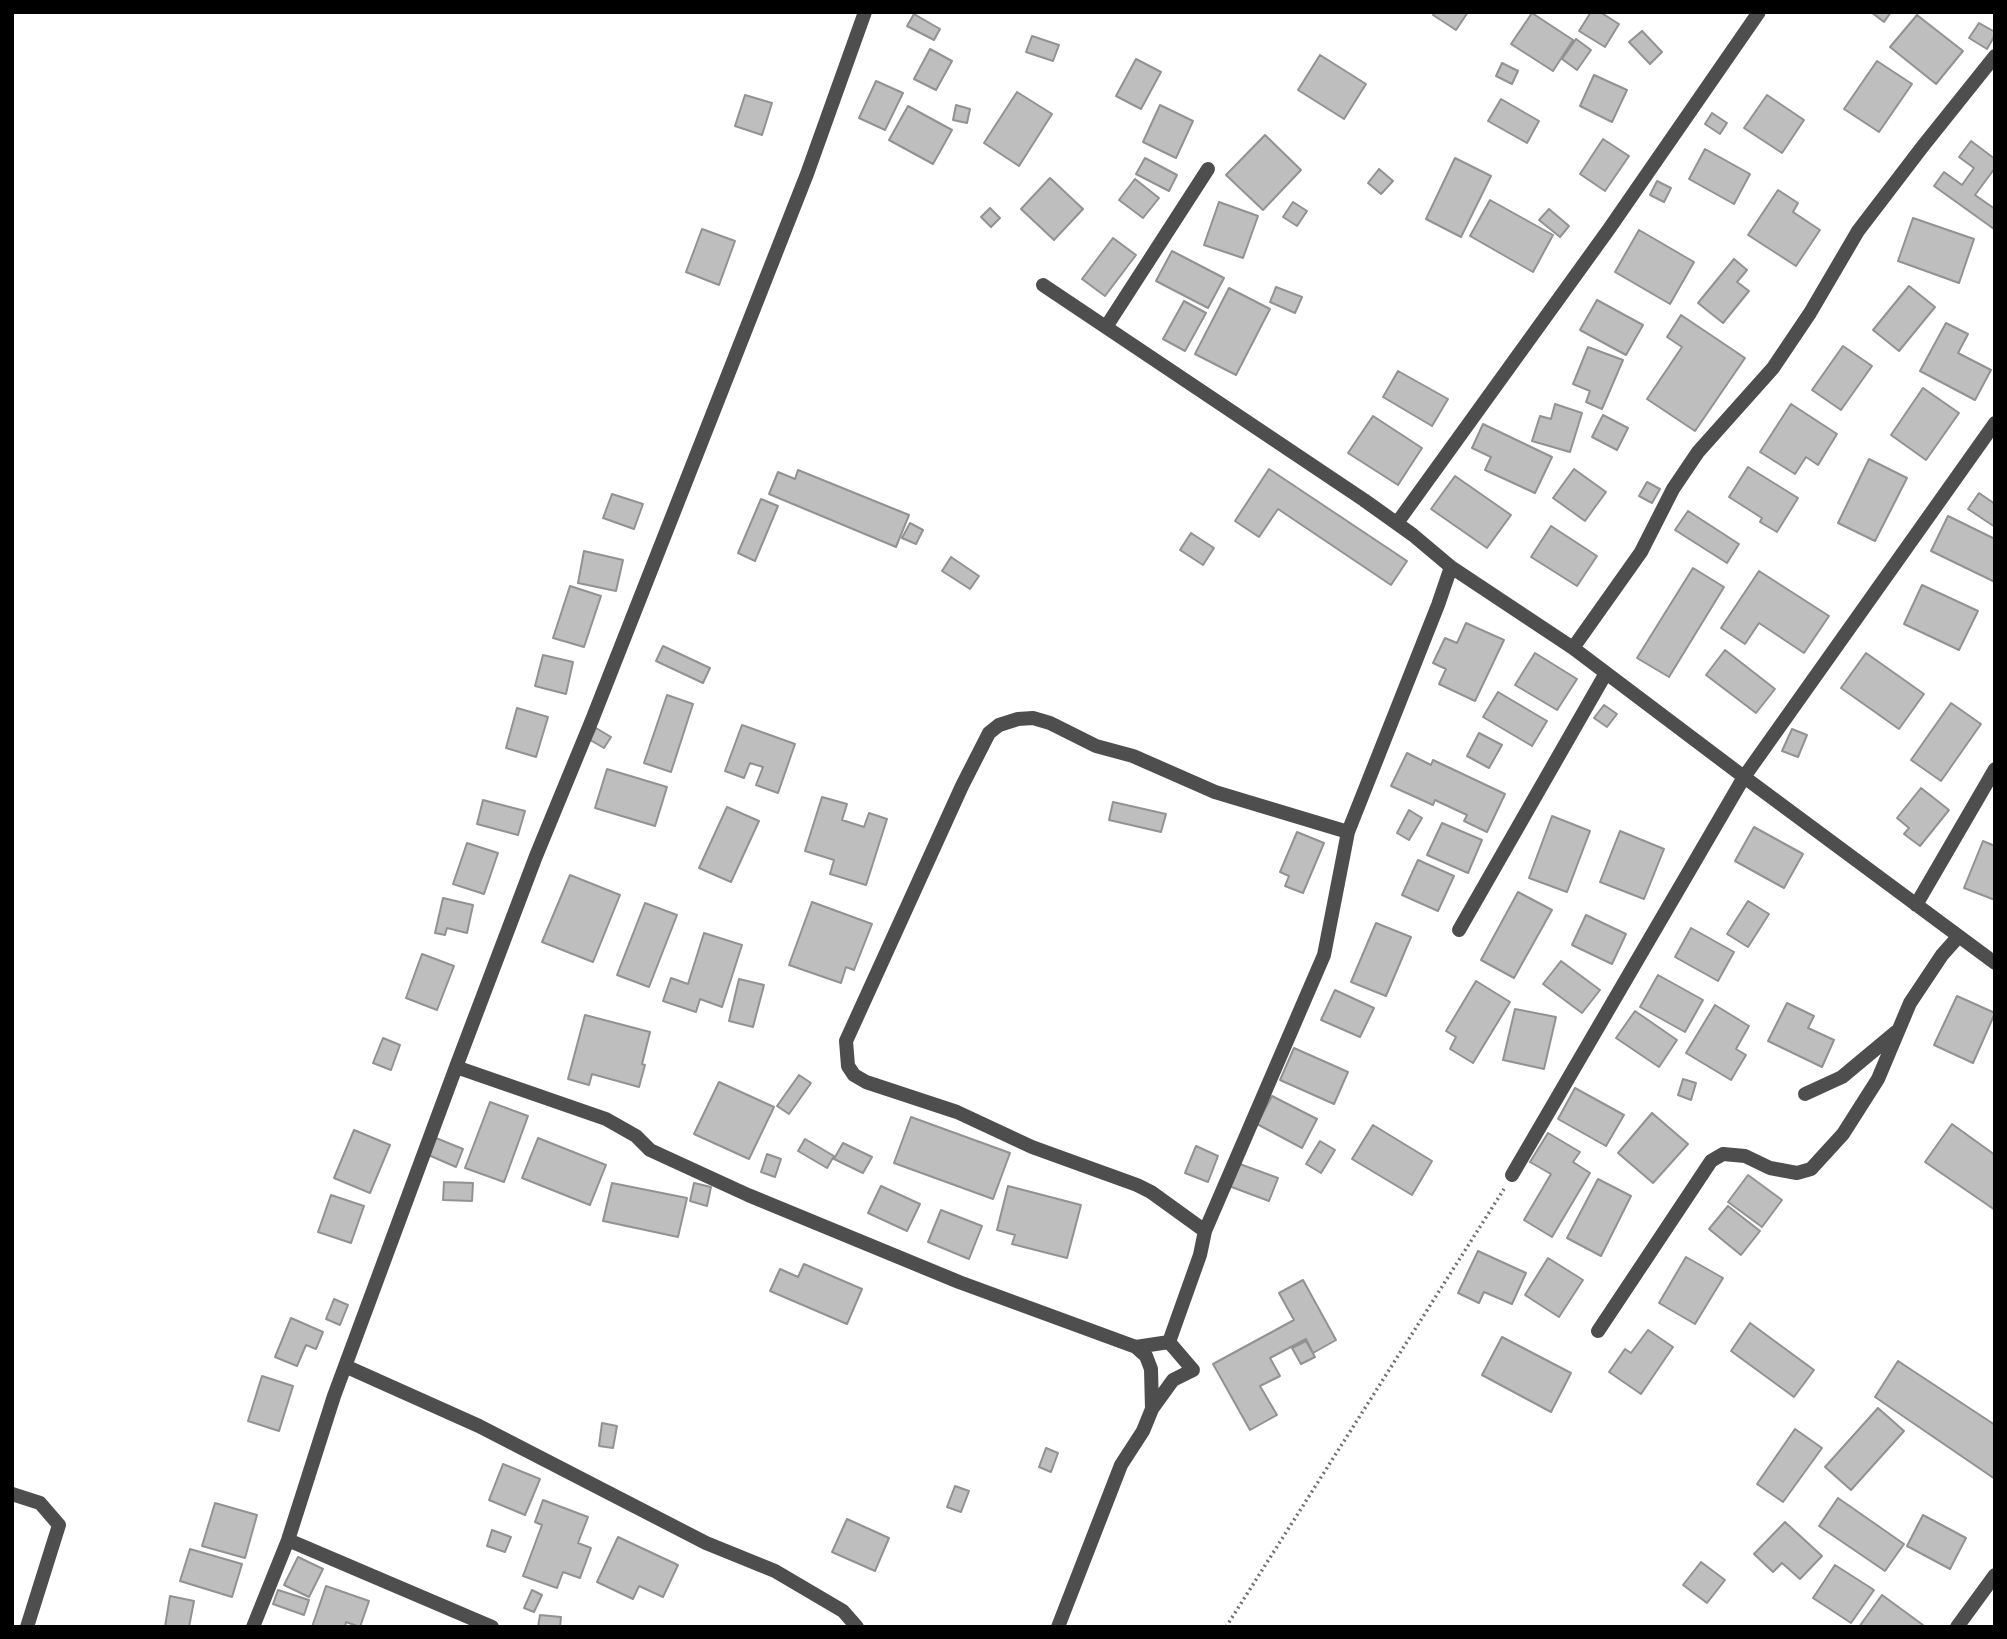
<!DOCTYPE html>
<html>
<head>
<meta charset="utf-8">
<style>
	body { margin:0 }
	#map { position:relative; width:2007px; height:1639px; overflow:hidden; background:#fff; font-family:"Alegreya Sans",sans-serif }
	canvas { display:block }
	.frame { position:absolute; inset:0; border:14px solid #000; pointer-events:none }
</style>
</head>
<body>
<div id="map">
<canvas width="2007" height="1639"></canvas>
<div class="frame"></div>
</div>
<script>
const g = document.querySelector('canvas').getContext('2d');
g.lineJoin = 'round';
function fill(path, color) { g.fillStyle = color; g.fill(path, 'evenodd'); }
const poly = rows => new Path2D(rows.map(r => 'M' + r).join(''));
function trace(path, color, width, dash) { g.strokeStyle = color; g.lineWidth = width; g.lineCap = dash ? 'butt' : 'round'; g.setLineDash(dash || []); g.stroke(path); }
const building = poly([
	[1435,12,1468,12,1456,30,1433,15,1435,12],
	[1591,12,1600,12,1619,24,1605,47,1579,31,1591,12],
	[1871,12,1891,12,1884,22,1871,12],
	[1532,13,1573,40,1553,71,1511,44,1532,13],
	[914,14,940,29,934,40,907,26,914,14],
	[1917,15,1963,51,1936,84,1890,47,1917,15],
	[1979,23,1995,32,1995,35,1987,49,1969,38,1979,23],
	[1642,31,1662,52,1650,64,1629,42,1642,31],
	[1032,36,1059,45,1053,61,1026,52,1032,36],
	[1576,39,1591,50,1577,70,1562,59,1576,39],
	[930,49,952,61,936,90,914,79,930,49],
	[1320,55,1366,84,1344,119,1298,90,1320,55],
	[1136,59,1161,72,1141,109,1116,96,1136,59],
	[1877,61,1912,84,1879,132,1844,109,1877,61],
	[1502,63,1518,71,1512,84,1496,76,1502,63],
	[1594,75,1627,90,1612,122,1580,106,1594,75],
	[876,81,903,93,885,130,859,118,876,81],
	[1017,92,1052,114,1019,166,984,143,1017,92],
	[745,95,772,103,762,135,735,126,745,95],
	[1767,95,1804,120,1782,153,1744,128,1767,95],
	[1501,99,1539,121,1527,143,1488,121,1501,99],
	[956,105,970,109,967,123,953,120,956,105],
	[1160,105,1193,121,1176,158,1143,142,1160,105],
	[908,106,952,130,933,164,889,140,908,106],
	[1712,113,1727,123,1720,134,1705,124,1712,113],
	[1265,135,1301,170,1263,210,1226,175,1265,135],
	[1603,139,1629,156,1605,191,1580,174,1603,139],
	[1971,141,1995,159,1995,168,1975,195,1995,209,1994,229,1934,186,1944,172,1962,185,1974,168,1959,157,1971,141],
	[1705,149,1750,174,1734,204,1689,179,1705,149],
	[1145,158,1177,175,1169,191,1136,174,1145,158],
	[1455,158,1491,176,1461,237,1426,219,1455,158],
	[1379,169,1393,181,1381,194,1368,183,1379,169],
	[1050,178,1083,209,1054,240,1021,209,1050,178],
	[1135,179,1159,198,1143,218,1119,200,1135,179],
	[1657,181,1671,188,1664,202,1650,195,1657,181],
	[1778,190,1798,203,1793,212,1820,230,1796,266,1748,235,1778,190],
	[1490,200,1553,235,1533,272,1470,236,1490,200],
	[1219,202,1258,216,1243,258,1204,245,1219,202],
	[1293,202,1307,211,1297,226,1283,217,1293,202],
	[990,208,1000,218,991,227,981,217,990,208],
	[1549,209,1569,226,1560,237,1539,220,1549,209],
	[1913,218,1974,239,1959,283,1898,261,1913,218],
	[702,229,735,241,719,285,686,272,702,229],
	[1639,230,1694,262,1670,304,1615,272,1639,230],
	[1113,238,1136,255,1105,296,1082,279,1113,238],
	[1172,251,1224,278,1208,308,1156,281,1172,251],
	[1734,259,1747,270,1737,282,1749,291,1723,323,1698,303,1734,259],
	[1909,286,1935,307,1899,351,1873,330,1909,286],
	[1276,287,1302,297,1295,313,1270,302,1276,287],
	[1229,288,1270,309,1236,375,1195,354,1229,288],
	[1597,300,1643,325,1626,355,1580,330,1597,300],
	[1184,301,1206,313,1185,351,1163,339,1184,301],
	[1681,315,1745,358,1695,431,1647,399,1682,347,1667,337,1681,315],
	[1946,323,1968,334,1958,353,1991,370,1975,400,1920,371,1946,323],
	[1843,346,1872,366,1841,410,1812,390,1843,346],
	[1588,347,1623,360,1602,409,1586,402,1590,391,1573,384,1588,347],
	[1398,371,1448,399,1432,426,1383,397,1398,371],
	[1923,388,1959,413,1926,460,1891,435,1923,388],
	[1555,404,1582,413,1570,452,1532,441,1540,416,1551,419,1555,404],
	[1791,404,1837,434,1818,465,1806,457,1795,474,1760,452,1791,404],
	[1603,415,1628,428,1617,450,1592,437,1603,415],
	[1373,416,1422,448,1398,485,1348,453,1373,416],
	[1483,424,1552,457,1535,493,1485,470,1491,457,1472,448,1483,424],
	[1869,459,1907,478,1875,541,1838,523,1869,459],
	[1748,467,1798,498,1777,532,1760,522,1762,518,1729,497,1748,467],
	[1269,469,1407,561,1391,585,1278,509,1259,537,1235,521,1269,469],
	[1574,469,1606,492,1585,521,1553,498,1574,469],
	[798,470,909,515,896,547,769,494,778,472,795,479,798,470],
	[1455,476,1511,515,1487,548,1431,509,1455,476],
	[1647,482,1660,489,1652,503,1639,496,1647,482],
	[1979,493,1995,504,1995,527,1968,509,1979,493],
	[612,494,643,504,634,529,603,518,612,494],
	[761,499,778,506,755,561,738,553,761,499],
	[1688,511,1739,544,1727,563,1675,530,1688,511],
	[1948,516,1995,539,1995,582,1931,551,1948,516],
	[910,523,923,530,916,544,902,538,910,523],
	[1551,526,1597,556,1577,586,1531,557,1551,526],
	[1191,533,1214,548,1203,565,1180,550,1191,533],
	[584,551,623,560,616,591,578,583,584,551],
	[951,557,979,576,970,589,942,571,951,557],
	[1693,568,1724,587,1669,677,1637,658,1693,568],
	[1759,571,1829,616,1804,653,1759,623,1745,644,1721,628,1759,571],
	[1922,585,1978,611,1959,650,1904,624,1922,585],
	[570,586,601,596,584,647,553,638,570,586],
	[1466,623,1504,640,1475,701,1439,684,1446,669,1433,663,1445,638,1457,643,1466,623],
	[663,646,710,668,703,683,656,661,663,646],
	[1725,650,1775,689,1756,713,1706,675,1725,650],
	[1535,653,1577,679,1557,710,1515,685,1535,653],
	[1866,653,1924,694,1899,729,1841,688,1866,653],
	[543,655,573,662,566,694,535,686,543,655],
	[1498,692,1547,721,1532,746,1483,717,1498,692],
	[667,695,693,704,671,772,644,763,667,695],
	[1951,703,1981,724,1941,781,1911,760,1951,703],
	[1604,705,1617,714,1607,727,1594,718,1604,705],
	[517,708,548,717,536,757,506,748,517,708],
	[742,725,795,744,778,793,756,785,763,767,750,763,744,778,725,771,742,725],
	[596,728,611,737,604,748,590,740,596,728],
	[1792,729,1807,735,1798,757,1782,751,1792,729],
	[1479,733,1502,745,1489,768,1467,756,1479,733],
	[1407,753,1431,765,1433,760,1505,794,1487,832,1464,821,1467,815,1435,800,1433,805,1391,786,1407,753],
	[607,769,667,787,655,826,595,808,607,769],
	[1921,788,1949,810,1920,846,1904,834,1909,828,1897,818,1921,788],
	[822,797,847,804,842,820,864,827,869,813,887,819,866,885,830,874,834,860,805,851,822,797],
	[483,800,525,811,518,835,477,824,483,800],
	[1113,802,1166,814,1161,832,1109,820,1113,802],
	[727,807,759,821,731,882,699,868,727,807],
	[1409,810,1422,818,1409,840,1397,833,1409,810],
	[1552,816,1590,831,1567,892,1529,878,1552,816],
	[1442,823,1482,840,1468,873,1427,855,1442,823],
	[1754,827,1803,854,1784,888,1735,861,1754,827],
	[1620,831,1664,849,1644,899,1600,882,1620,831],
	[1297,832,1324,843,1303,893,1285,886,1289,876,1280,872,1297,832],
	[1983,841,1995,846,1995,900,1964,888,1983,841],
	[467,843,498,853,484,894,453,884,467,843],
	[1418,860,1454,876,1438,911,1402,895,1418,860],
	[570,875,620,895,593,962,542,942,570,875],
	[1518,892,1552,910,1514,978,1481,960,1518,892],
	[443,898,473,905,467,933,447,928,445,935,435,933,443,898],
	[1748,901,1769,914,1748,947,1727,934,1748,901],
	[812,902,872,924,854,970,846,967,841,983,789,965,812,902],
	[645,903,677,915,649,987,617,975,645,903],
	[1586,915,1626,934,1612,964,1572,945,1586,915],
	[1376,923,1411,937,1386,996,1351,982,1376,923],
	[1691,928,1734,952,1718,981,1675,957,1691,928],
	[704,933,742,945,722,1007,700,999,696,1012,663,1001,671,978,688,984,704,933],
	[422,954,454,966,437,1010,406,998,422,954],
	[1561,961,1600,990,1582,1013,1543,984,1561,961],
	[1658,975,1703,1000,1685,1032,1640,1007,1658,975],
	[739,979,764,985,753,1027,729,1021,739,979],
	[1476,981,1510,1002,1473,1063,1450,1049,1456,1037,1446,1031,1476,981],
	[1335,990,1374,1008,1360,1037,1321,1020,1335,990],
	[1957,996,1995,1013,1973,1063,1934,1045,1957,996],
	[1787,1003,1814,1016,1808,1028,1834,1040,1822,1067,1768,1041,1787,1003],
	[1715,1005,1749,1026,1736,1049,1746,1055,1731,1080,1686,1053,1715,1005],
	[1515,1009,1556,1017,1544,1069,1503,1060,1515,1009],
	[1635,1011,1677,1040,1659,1067,1616,1038,1635,1011],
	[585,1015,650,1032,642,1064,645,1065,639,1087,592,1074,589,1085,568,1079,585,1015],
	[383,1038,400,1045,391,1070,373,1063,383,1038],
	[1294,1048,1348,1072,1334,1104,1280,1080,1294,1048],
	[799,1075,811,1083,789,1114,777,1106,799,1075],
	[1683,1079,1696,1083,1691,1100,1678,1095,1683,1079],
	[719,1082,774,1107,749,1159,694,1134,719,1082],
	[1575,1088,1624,1115,1606,1146,1558,1119,1575,1088],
	[1272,1096,1317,1119,1302,1148,1257,1124,1272,1096],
	[490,1102,528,1116,504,1182,465,1168,490,1102],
	[1652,1113,1688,1144,1653,1183,1618,1153,1652,1113],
	[911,1117,1010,1153,993,1199,894,1163,911,1117],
	[1952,1124,1995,1155,1995,1210,1925,1162,1952,1124],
	[1373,1125,1432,1161,1412,1195,1352,1159,1373,1125],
	[354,1130,390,1145,370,1193,334,1178,354,1130],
	[1548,1133,1580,1152,1573,1162,1590,1173,1552,1237,1524,1220,1551,1174,1530,1162,1548,1133],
	[431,1136,463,1149,456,1167,424,1153,431,1136],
	[538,1138,606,1165,590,1205,522,1178,538,1138],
	[805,1139,834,1156,827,1168,798,1151,805,1139],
	[1320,1141,1335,1150,1321,1173,1306,1164,1320,1141],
	[843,1143,872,1157,863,1173,834,1159,843,1143],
	[1196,1146,1218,1156,1208,1182,1185,1173,1196,1146],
	[767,1154,781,1159,775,1177,761,1172,767,1154],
	[1237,1163,1278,1178,1269,1201,1229,1186,1237,1163],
	[1748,1175,1782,1200,1762,1227,1728,1202,1748,1175],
	[1598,1179,1631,1196,1601,1256,1567,1238,1598,1179],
	[444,1182,473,1183,472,1201,443,1200,444,1182],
	[612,1183,687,1198,678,1237,603,1221,612,1183],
	[694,1183,711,1187,707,1206,690,1201,694,1183],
	[881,1186,920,1204,907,1231,868,1213,881,1186],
	[1008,1186,1081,1205,1067,1258,1012,1244,1015,1235,997,1230,1008,1186],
	[331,1195,364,1206,351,1243,318,1232,331,1195],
	[1728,1206,1760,1231,1741,1255,1709,1229,1728,1206],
	[941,1210,982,1226,969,1259,928,1242,941,1210],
	[1478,1251,1526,1273,1512,1304,1484,1292,1479,1303,1458,1293,1478,1251],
	[1686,1257,1723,1278,1695,1324,1659,1303,1686,1257],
	[1548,1258,1583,1280,1559,1317,1525,1295,1548,1258],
	[804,1264,862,1289,847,1324,770,1291,780,1269,798,1277,804,1264],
	[1303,1280,1336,1340,1313,1353,1306,1339,1270,1358,1280,1376,1260,1386,1277,1415,1250,1430,1213,1364,1294,1320,1279,1293,1303,1280],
	[334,1299,348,1305,340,1325,326,1319,334,1299],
	[291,1318,323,1332,316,1349,306,1345,297,1366,275,1357,291,1318],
	[1750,1323,1814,1370,1794,1397,1731,1351,1750,1323],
	[1648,1330,1673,1347,1641,1394,1609,1372,1625,1349,1631,1353,1648,1330],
	[1502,1337,1571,1373,1551,1412,1482,1375,1502,1337],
	[1306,1341,1315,1357,1301,1364,1292,1348,1306,1341],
	[1898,1361,1995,1425,1995,1479,1875,1397,1898,1361],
	[262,1376,293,1386,279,1431,248,1421,262,1376],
	[1878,1408,1904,1431,1851,1490,1825,1467,1878,1408],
	[602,1423,617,1426,613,1448,599,1446,602,1423],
	[1795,1429,1822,1448,1783,1502,1757,1484,1795,1429],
	[1046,1448,1058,1453,1051,1472,1039,1467,1046,1448],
	[503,1464,540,1479,525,1515,489,1500,503,1464],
	[955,1486,969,1491,961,1512,947,1507,955,1486],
	[1838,1498,1904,1544,1885,1571,1819,1526,1838,1498],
	[543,1500,588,1517,578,1543,591,1548,580,1578,563,1572,557,1588,523,1576,542,1525,535,1522,543,1500],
	[215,1503,257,1515,245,1558,202,1546,215,1503],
	[1923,1515,1966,1538,1950,1569,1907,1546,1923,1515],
	[847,1519,889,1538,875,1571,832,1552,847,1519],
	[1785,1522,1822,1556,1800,1579,1782,1563,1773,1572,1754,1554,1785,1522],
	[492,1530,511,1537,505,1552,487,1546,492,1530],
	[618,1537,678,1565,663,1597,639,1586,633,1599,597,1582,618,1537],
	[190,1549,242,1564,232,1597,180,1581,190,1549],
	[298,1557,323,1569,309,1597,284,1585,298,1557],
	[1701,1562,1725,1580,1707,1603,1683,1585,1701,1562],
	[1835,1565,1874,1590,1851,1623,1813,1598,1835,1565],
	[326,1586,369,1601,360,1627,346,1622,345,1627,312,1627,326,1586],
	[278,1590,309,1600,304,1615,273,1604,278,1590],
	[532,1590,542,1595,534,1612,524,1608,532,1590],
	[1882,1595,1923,1625,1922,1627,1859,1627,1882,1595],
	[170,1596,194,1601,189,1627,165,1627,170,1596],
	[540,1615,561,1617,560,1627,538,1627,540,1615]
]);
const path = poly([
	[1226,1627,1504,1189]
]);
const street = poly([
	[1043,285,1364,500,1413,535,1451,567,1573,648,1744,777,1995,963],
	[1106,327,1208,169],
	[1397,523,1609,229,1759,12],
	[1573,648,1641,552,1673,489,1698,452,1773,368,1810,313,1858,231,1923,146,1995,56],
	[1916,905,1995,769],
	[1459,930,1606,673],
	[456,1067,606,1119,636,1136,650,1150,748,1195,959,1282,1136,1347,1146,1356,1151,1369,1152,1409],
	[1805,1094,1842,1077,1896,1032],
	[1512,1175,1744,777,1995,423],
	[1205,1231,1151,1192,1137,1185,1032,1147,957,1112,866,1082,854,1075,848,1066,846,1041,962,786,989,733,999,725,1018,719,1033,718,1050,723,1096,746,1133,756,1215,792,1348,832],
	[1598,1331,1711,1161,1723,1154,1745,1156,1770,1168,1797,1173,1811,1169,1843,1134,1878,1079,1910,1003,1942,955,1958,937],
	[1136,1347,1169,1342],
	[345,1366,479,1426,706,1543,775,1571,843,1611,857,1627],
	[12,1494,40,1503,59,1525,27,1627],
	[288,1540,492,1627],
	[253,1627,288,1540,334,1396,456,1067,536,856,592,720,807,174,865,12],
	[1058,1627,1121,1465,1143,1431,1152,1409,1173,1380,1193,1370,1169,1342,1200,1255,1205,1231,1324,955,1348,832,1438,605,1451,567],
	[1957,1627,1995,1575]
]);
fill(building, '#bebebe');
trace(building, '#929292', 2);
trace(path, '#707070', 3.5, [2, 3.5]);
trace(street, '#4e4e4e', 14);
</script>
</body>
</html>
